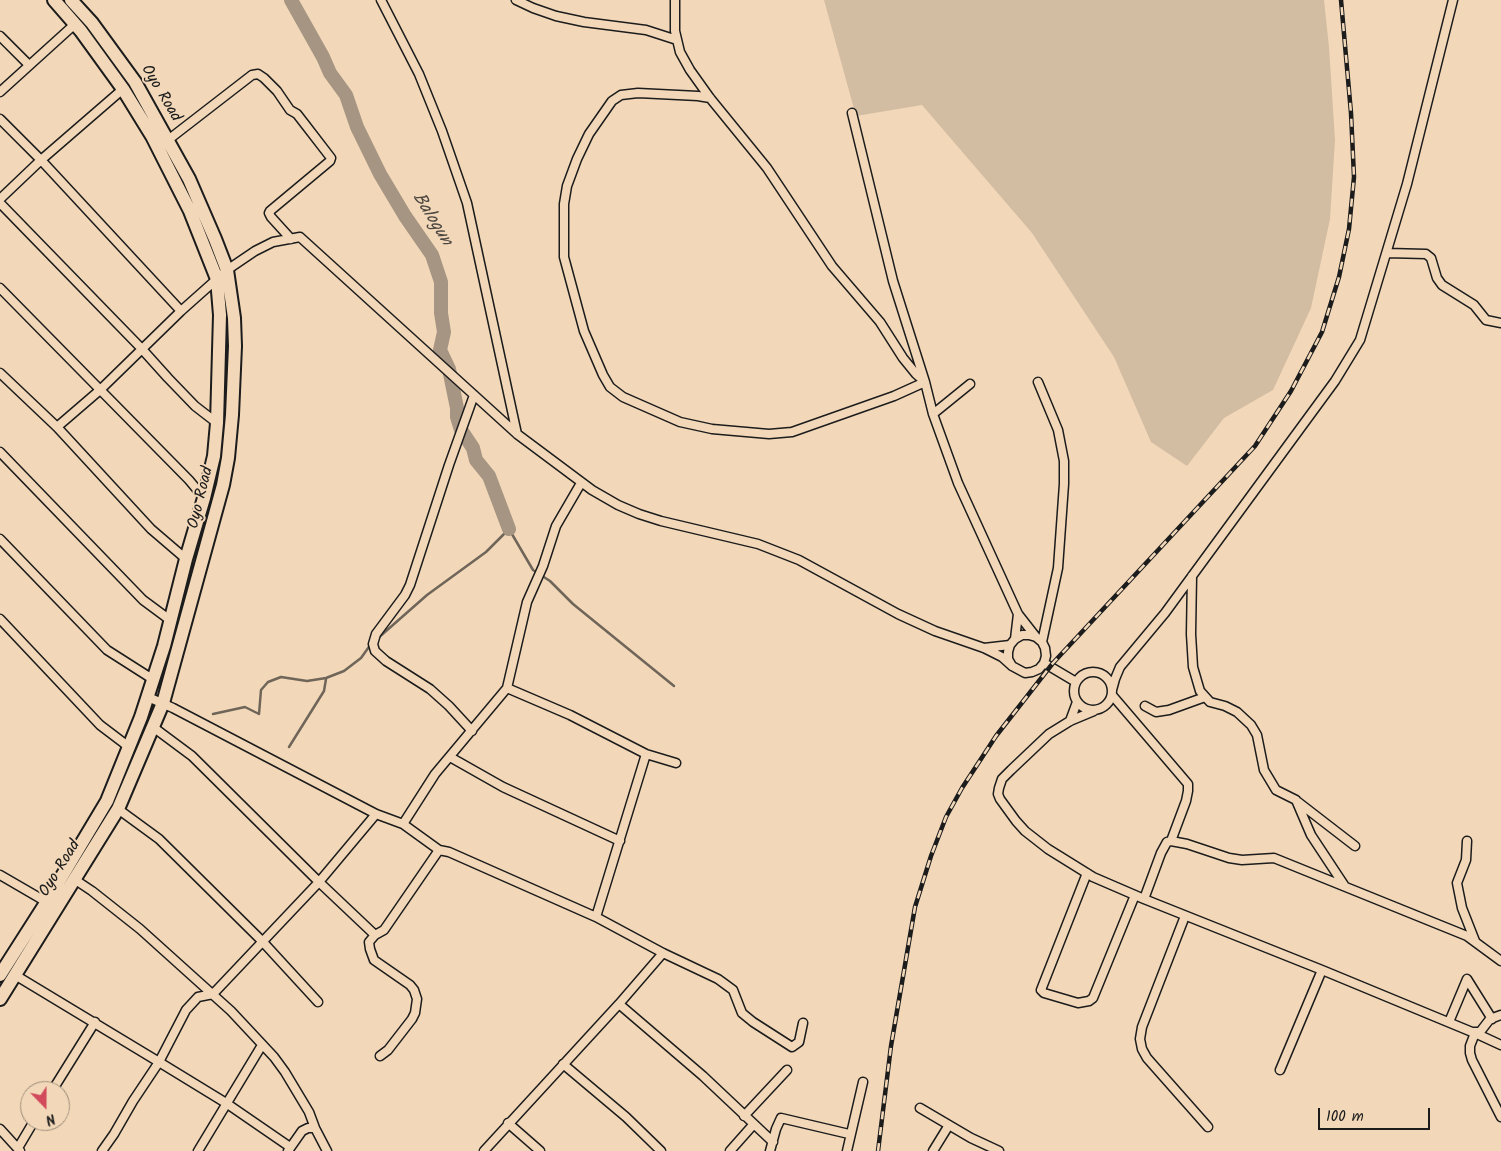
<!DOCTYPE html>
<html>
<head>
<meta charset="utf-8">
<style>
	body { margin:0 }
	#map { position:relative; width:1501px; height:1151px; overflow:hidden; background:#f2d8b9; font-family:Kalam,sans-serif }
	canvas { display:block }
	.north { position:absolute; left:20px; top:1081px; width:50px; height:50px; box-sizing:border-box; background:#f2d8b9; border:1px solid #9c8d7a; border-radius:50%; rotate:158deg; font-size:14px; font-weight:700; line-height:20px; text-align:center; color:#1c1c1c }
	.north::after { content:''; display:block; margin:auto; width:18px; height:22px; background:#d1495b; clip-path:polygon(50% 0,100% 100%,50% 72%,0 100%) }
	.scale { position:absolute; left:1318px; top:1108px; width:112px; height:22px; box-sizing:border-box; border:2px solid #1c1c1c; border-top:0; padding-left:6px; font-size:15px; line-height:18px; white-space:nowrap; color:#1c1c1c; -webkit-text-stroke:4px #f2d8b9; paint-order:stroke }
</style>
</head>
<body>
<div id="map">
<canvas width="1501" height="1151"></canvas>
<div class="north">N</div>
<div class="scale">100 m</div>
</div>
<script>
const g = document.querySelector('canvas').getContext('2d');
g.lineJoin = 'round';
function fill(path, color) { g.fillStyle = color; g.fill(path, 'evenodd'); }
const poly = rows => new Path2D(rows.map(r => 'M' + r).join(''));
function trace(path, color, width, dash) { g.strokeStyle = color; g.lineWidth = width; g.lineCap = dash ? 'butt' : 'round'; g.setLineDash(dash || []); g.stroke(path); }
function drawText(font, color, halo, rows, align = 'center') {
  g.font = font + ' Kalam,sans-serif'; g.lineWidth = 4; g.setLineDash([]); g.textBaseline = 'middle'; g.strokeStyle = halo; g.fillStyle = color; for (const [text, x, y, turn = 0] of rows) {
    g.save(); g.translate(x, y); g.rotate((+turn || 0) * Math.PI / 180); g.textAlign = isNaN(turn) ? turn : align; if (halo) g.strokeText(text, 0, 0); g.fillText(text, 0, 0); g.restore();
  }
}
const green = poly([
	[824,0,1324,0,1329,47,1335,140,1330,219,1311,308,1273,390,1224,418,1187,466,1151,442,1114,357,1032,233,922,105,856,116]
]);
const stream = poly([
	[377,639,427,595,486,552,509,529,533,570,550,581,573,604,674,686],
	[213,714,245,707,259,714,261,690,268,682,281,677,307,681,326,678,344,671,361,658,371,644],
	[289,747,324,691,326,679]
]);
const river = poly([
	[291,0,323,57,330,73,346,95,357,127,380,174,405,216,432,255,441,282,441,313,444,332,440,350,449,369,457,408,457,417,461,430,473,448,476,460,489,476,509,529]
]);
const street = poly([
	[381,0,419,74,442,131,467,203,517,434],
	[516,0,533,8,556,16,584,22,646,30,677,40],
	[675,0,675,31,680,52,690,70,710,98,767,168,832,266,880,322,903,358,916,374,925,382,933,414,958,483,1018,614,1036,637],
	[0,36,29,65],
	[0,92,75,24],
	[710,98,698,96,638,93,621,95,612,101,589,134,577,159,567,186,564,204,564,257,584,331,603,375,610,387,623,397,680,422,712,429,769,434,792,432,894,396,925,382,893,281,852,113],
	[0,119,41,160,181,311],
	[168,140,252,75,258,74,264,78,277,91,290,110,297,114,304,123,331,158,330,161,270,211,269,213,271,217,291,239],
	[0,199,41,160,123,89],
	[0,203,141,348,168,378,195,406,217,423],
	[1387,253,1426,254,1431,258,1437,278,1442,285,1474,305,1486,320,1501,323],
	[0,288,189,480,204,498],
	[0,373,57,427,151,529,186,559],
	[1038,382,1058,430,1064,461,1064,484,1058,568,1042,642,1045,648,1046,656,1044,663,1039,669,1032,672,1025,673,1012,666,1008,659,1008,652,1010,645,1015,639,1022,635,1029,635,1036,637,1042,642],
	[933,414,970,384],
	[57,427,100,390,181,311,227,270,255,251,273,242,300,237,517,434,592,490,618,505,639,514,661,521,758,544,799,560,898,614,935,631,984,648,1002,657,1012,666],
	[0,452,143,600,170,620],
	[0,539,107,650,154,680],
	[1192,576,1191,634,1193,667,1200,691,1210,702,1225,706,1237,712,1251,725,1257,735,1264,770,1276,790,1296,800,1311,835,1344,885],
	[0,619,100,725,129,747],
	[1015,639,1018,614],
	[984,648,1010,645],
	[1044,663,1076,682],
	'1074 691a19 19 0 1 1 38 0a19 19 0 1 1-38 0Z',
	[507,688,570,715,646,754,676,763],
	[1112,690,1115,679,1120,667,1165,613,1291,441,1335,381,1360,340,1407,184,1453,0],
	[1112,695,1188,784,1188,791,1186,801,1171,841],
	[148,697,173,708,376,814,403,824,439,850,449,852,596,917,663,953,718,979,733,990,742,1013,753,1022,792,1047,799,1042,803,1023],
	[1145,706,1156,712,1169,710,1205,697],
	[1094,711,1070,721,1049,734,1011,770,1002,779,999,788,998,794,1000,799,1016,821,1025,831,1048,849,1093,877,1144,899,1322,970,1472,1032,1480,1032,1490,1019,1501,1015],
	[1070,721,1077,702],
	[153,727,192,756,319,882,375,935],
	[472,731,449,706,430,689,386,661,375,651,373,644,376,634,405,595,410,585,449,465,474,395],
	[450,757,503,787,620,841],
	[1298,802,1355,846],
	[118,809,159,839,262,941,318,1002],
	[403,824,435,774,507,688,527,602,543,566,556,526,581,483],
	[1467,841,1466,860,1457,883,1462,908,1475,941],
	[1087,873,1041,990,1044,993,1078,1003,1089,1001,1093,998,1135,895],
	[0,875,50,904],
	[74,879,92,891,140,929,231,1011,274,1057,285,1072,309,1112,315,1128],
	[1144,899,1161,853,1167,842,1171,841,1187,844,1229,858,1242,860,1274,858,1467,936,1501,961],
	[1185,916,1142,1027,1140,1039,1142,1049,1147,1058,1208,1127],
	[596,917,646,754],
	[15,975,159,1062,226,1103,290,1147],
	[619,1004,703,1076,773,1142],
	[1449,1022,1467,979,1492,1019],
	[1501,1045,1475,1033,1470,1046,1470,1053,1472,1060,1501,1117],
	[380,1056,388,1050,412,1019,415,1013,417,999,414,990,410,985,374,960,370,949,369,942,375,935,384,930,439,850],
	[563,1064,626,1117,661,1151],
	[1280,1070,1322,970],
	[52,1091,95,1022],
	[920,1108,971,1138,999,1151],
	[744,1116,787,1070],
	[508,1123,540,1151],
	[0,1129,20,1151],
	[18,1148,34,1121],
	[102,1151,114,1134,133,1101,159,1062,186,1010,198,997,213,994,319,882,376,814],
	[198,1151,262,1045],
	[288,1151,302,1131,308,1128,315,1128,327,1151],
	[484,1151,619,1004,663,953],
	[730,1151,753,1125],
	[770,1151,776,1129,781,1118,849,1134],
	[847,1151,863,1082],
	[933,1151,949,1125]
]);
const primary = poly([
	[0,975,46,903,107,801,141,717,164,646,186,559,204,498,214,456,217,423,220,315,217,279,190,211,152,136,123,89,81,31,54,0],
	[0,999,118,809,163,703,223,485,228,458,232,415,235,346,234,318,227,270,215,239,189,179,135,82,92,23,71,0]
]);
const rail = poly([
	[878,1151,891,1046,915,907,931,856,946,817,962,788,996,736,1053,663,1255,446,1291,391,1322,332,1339,277,1349,229,1354,177,1351,113,1341,0]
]);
const streetNames = [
	["Oyo Road",160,94,59],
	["Oyo Road",202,498,-76],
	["Oyo Road",61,869,-58]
];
const waterNames = [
	["Balogun",431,220,58]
];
fill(green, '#d2bca2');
trace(stream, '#6f6559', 2.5);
trace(river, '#a69582', 14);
trace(street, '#1c1c1c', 11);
trace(primary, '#1c1c1c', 16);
trace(street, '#f2d8b9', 8);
trace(primary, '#f2d8b9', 12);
trace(rail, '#1c1c1c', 4.5);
trace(rail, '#f2d8b9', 2.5, [8]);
drawText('16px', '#1c1c1c', '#f2d8b9', streetNames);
drawText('italic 18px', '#4c4640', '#f2d8b9', waterNames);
</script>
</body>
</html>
